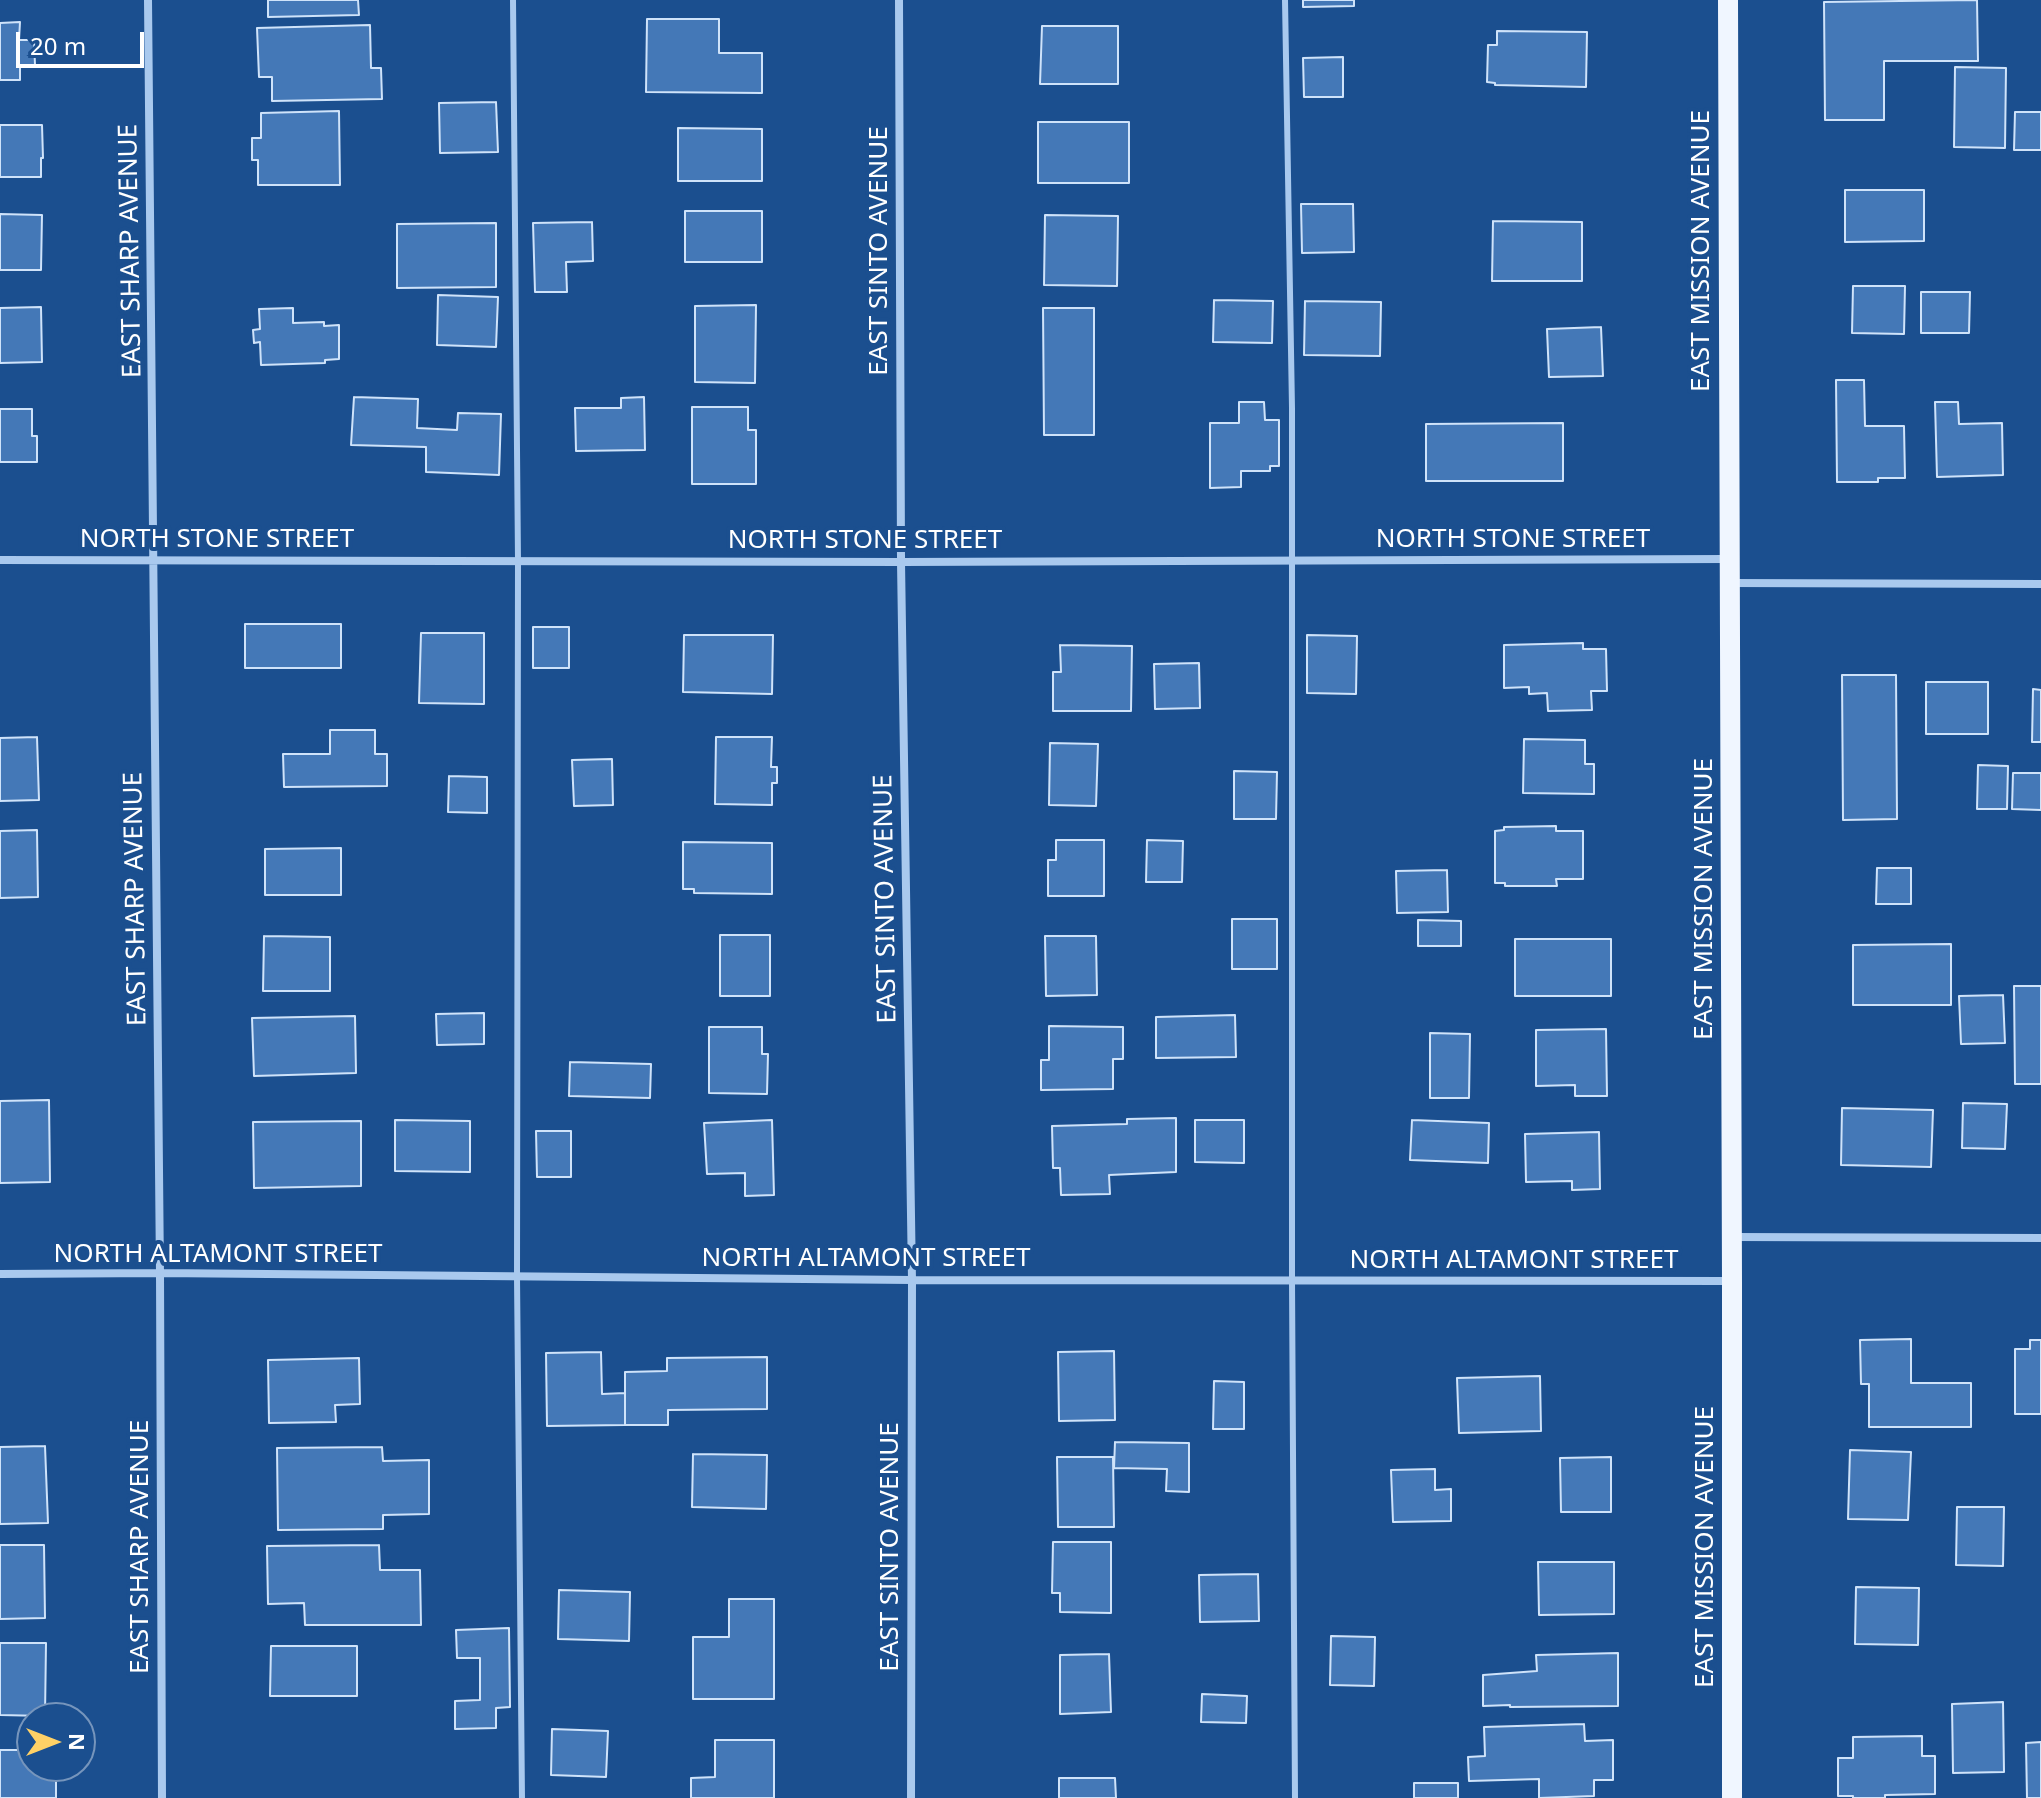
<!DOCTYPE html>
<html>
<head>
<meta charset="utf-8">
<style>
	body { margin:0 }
	#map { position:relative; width:2041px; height:1798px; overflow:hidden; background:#1b4f8f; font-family:"Noto Sans",sans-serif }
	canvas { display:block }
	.north { position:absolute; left:16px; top:1702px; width:80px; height:80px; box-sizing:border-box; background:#1b4f8f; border:2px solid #7695bc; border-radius:50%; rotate:90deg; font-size:22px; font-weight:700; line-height:32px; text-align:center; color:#fff }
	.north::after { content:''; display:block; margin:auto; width:28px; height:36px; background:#ffd166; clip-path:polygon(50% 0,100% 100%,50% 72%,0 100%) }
	.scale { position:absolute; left:16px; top:32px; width:128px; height:36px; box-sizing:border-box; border:4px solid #fff; border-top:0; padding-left:10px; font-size:24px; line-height:28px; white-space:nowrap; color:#fff; -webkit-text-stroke:6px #1b4f8f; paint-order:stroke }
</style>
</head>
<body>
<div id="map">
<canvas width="2041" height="1798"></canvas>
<div class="north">N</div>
<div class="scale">20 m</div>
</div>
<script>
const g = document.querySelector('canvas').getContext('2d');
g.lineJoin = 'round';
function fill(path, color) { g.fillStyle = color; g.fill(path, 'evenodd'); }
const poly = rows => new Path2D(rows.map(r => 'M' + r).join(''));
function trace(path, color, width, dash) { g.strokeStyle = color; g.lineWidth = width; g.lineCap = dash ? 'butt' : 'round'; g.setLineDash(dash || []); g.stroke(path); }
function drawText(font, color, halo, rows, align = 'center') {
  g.font = font + ' "Noto Sans",sans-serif'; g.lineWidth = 8; g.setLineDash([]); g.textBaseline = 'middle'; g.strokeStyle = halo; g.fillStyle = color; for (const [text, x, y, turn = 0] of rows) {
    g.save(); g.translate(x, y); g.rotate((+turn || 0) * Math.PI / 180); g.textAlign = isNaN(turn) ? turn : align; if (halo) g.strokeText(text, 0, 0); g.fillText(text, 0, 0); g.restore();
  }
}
const building = poly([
	[268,0,358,0,359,15,268,17,268,0],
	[1303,0,1354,0,1354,6,1303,7,1303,0],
	[1977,0,1978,61,1884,61,1884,120,1825,120,1824,2,1977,0],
	[647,19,719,19,719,53,762,53,762,93,646,92,647,19],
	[20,22,19,40,34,40,35,65,20,65,20,80,0,80,0,23,20,22],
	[370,25,371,68,381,68,382,99,272,101,272,77,259,77,257,28,370,25],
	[1042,26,1118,26,1118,84,1040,84,1042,26],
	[1497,31,1587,32,1586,87,1495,85,1495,83,1487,82,1488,45,1497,45,1497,31],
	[1343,57,1343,97,1304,97,1303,58,1343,57],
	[1955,67,2006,68,2005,148,1954,147,1955,67],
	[496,102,498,152,440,153,439,103,496,102],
	[339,111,340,185,258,185,258,160,252,160,252,138,261,138,261,113,339,111],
	[2015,112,2041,112,2041,150,2014,150,2015,112],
	[1038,122,1129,122,1129,183,1038,183,1038,122],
	[0,125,42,125,43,158,41,158,41,177,0,177,0,125],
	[678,128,762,129,762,181,678,181,678,128],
	[1845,190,1924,190,1924,241,1845,242,1845,190],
	[1301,204,1353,204,1354,252,1302,253,1301,204],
	[685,211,762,211,762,262,685,262,685,211],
	[0,214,42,215,41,270,0,270,0,214],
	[1045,215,1118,216,1117,286,1044,285,1045,215],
	[1493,221,1582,222,1582,281,1492,281,1493,221],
	[592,222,593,261,566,262,567,292,535,292,533,223,592,222],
	[496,223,496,287,397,288,397,224,496,223],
	[1853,286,1905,286,1904,334,1852,333,1853,286],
	[1921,292,1970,292,1969,333,1921,333,1921,292],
	[438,295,498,297,496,347,437,345,438,295],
	[1214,300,1273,301,1272,343,1213,342,1214,300],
	[1305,301,1381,302,1380,356,1304,355,1305,301],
	[756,305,755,383,695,382,695,306,756,305],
	[41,307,42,362,0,363,0,308,41,307],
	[293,308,293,323,324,322,324,326,339,325,339,359,325,360,325,363,261,365,260,342,254,343,253,330,260,329,259,309,293,308],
	[1043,308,1094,308,1094,435,1044,435,1043,308],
	[1601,327,1603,376,1549,377,1547,329,1601,327],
	[1836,380,1864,380,1865,426,1904,426,1905,478,1878,478,1878,482,1837,482,1836,380],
	[354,397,418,399,417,428,457,430,458,413,501,414,499,475,426,472,426,447,351,445,354,397],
	[644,397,645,450,576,451,575,408,621,408,621,398,644,397],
	[1239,402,1264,402,1265,420,1279,420,1279,466,1270,466,1270,471,1241,471,1241,487,1210,488,1210,423,1239,423,1239,402],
	[1935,402,1958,402,1959,424,2002,423,2003,475,1937,477,1935,402],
	[692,407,748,407,748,430,756,430,756,484,692,484,692,407],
	[0,409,32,409,32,436,37,436,37,462,0,462,0,409],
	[1563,423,1563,481,1426,481,1426,424,1563,423],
	[245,624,341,624,341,668,245,668,245,624],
	[533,627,569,627,569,668,533,668,533,627],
	[421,633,484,633,484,704,419,703,421,633],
	[684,635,773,635,772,694,683,692,684,635],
	[1307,635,1357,636,1356,694,1307,693,1307,635],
	[1583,643,1583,649,1606,649,1607,691,1591,691,1592,710,1548,711,1547,693,1529,694,1529,687,1504,688,1504,645,1583,643],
	[1060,645,1132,646,1131,711,1053,711,1053,672,1061,672,1060,645],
	[1199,663,1200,708,1155,709,1154,664,1199,663],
	[1842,675,1896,675,1897,819,1843,820,1842,675],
	[1926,682,1988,682,1988,734,1926,734,1926,682],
	[2033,689,2041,690,2041,742,2032,742,2033,689],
	[330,730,375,730,375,754,387,754,387,786,284,787,283,754,330,754,330,730],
	[37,737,39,800,0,801,0,738,37,737],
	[716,737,772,737,771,767,777,767,777,783,772,783,772,805,715,804,716,737],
	[1524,739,1585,740,1585,764,1594,764,1594,794,1523,793,1524,739],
	[1050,743,1098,744,1096,806,1049,805,1050,743],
	[612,759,613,805,574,806,572,760,612,759],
	[1978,765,2008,766,2007,809,1977,809,1978,765],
	[1234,771,1277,772,1276,819,1234,819,1234,771],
	[2013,773,2041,773,2041,810,2012,809,2013,773],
	[449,776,487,777,487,813,448,812,449,776],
	[1556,826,1556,831,1583,831,1583,879,1556,879,1557,886,1505,886,1505,883,1495,883,1495,831,1504,830,1504,827,1556,826],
	[37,830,38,897,0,898,0,831,37,830],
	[1056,840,1104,840,1104,896,1048,896,1048,860,1056,860,1056,840],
	[1147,840,1183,841,1182,882,1146,882,1147,840],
	[683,842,772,843,772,894,694,893,694,889,683,889,683,842],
	[341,848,341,895,265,895,265,849,341,848],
	[1877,868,1911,868,1911,904,1876,904,1877,868],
	[1447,870,1448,912,1397,913,1396,871,1447,870],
	[1232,919,1277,919,1277,969,1232,969,1232,919],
	[1418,920,1461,921,1461,946,1418,946,1418,920],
	[720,935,770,935,770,996,720,996,720,935],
	[264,936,330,937,330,991,263,991,264,936],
	[1045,936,1096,936,1097,995,1046,996,1045,936],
	[1515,939,1611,939,1611,996,1515,996,1515,939],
	[1951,944,1951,1005,1853,1005,1853,945,1951,944],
	[2014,986,2041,986,2041,1084,2015,1084,2014,986],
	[2003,995,2005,1043,1961,1044,1959,996,2003,995],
	[484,1013,484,1044,437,1045,436,1014,484,1013],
	[1235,1015,1236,1057,1156,1058,1156,1017,1235,1015],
	[355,1016,356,1073,254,1076,252,1018,355,1016],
	[1049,1026,1123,1027,1123,1059,1113,1059,1113,1089,1041,1090,1041,1060,1049,1060,1049,1026],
	[709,1027,762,1027,762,1054,768,1054,767,1094,709,1093,709,1027],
	[1606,1029,1607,1096,1575,1096,1575,1085,1536,1086,1536,1030,1606,1029],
	[1430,1033,1470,1034,1469,1098,1430,1098,1430,1033],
	[570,1062,651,1064,650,1098,569,1096,570,1062],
	[49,1100,50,1182,0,1183,0,1101,49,1100],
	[1963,1103,2007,1104,2005,1149,1962,1148,1963,1103],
	[1842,1108,1933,1110,1931,1167,1841,1165,1842,1108],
	[1176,1118,1176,1172,1109,1175,1110,1194,1061,1195,1060,1168,1053,1168,1052,1126,1127,1124,1127,1119,1176,1118],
	[395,1120,470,1121,470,1172,395,1171,395,1120],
	[772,1120,774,1195,745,1196,745,1173,707,1174,704,1123,772,1120],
	[1195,1120,1244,1120,1244,1163,1195,1162,1195,1120],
	[1412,1120,1489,1123,1488,1163,1410,1160,1412,1120],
	[361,1121,361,1186,254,1188,253,1122,361,1121],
	[536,1131,571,1131,571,1177,537,1177,536,1131],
	[1599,1132,1600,1189,1572,1190,1572,1181,1526,1182,1525,1134,1599,1132],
	[1911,1339,1911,1383,1971,1383,1971,1427,1869,1427,1869,1384,1861,1384,1860,1340,1911,1339],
	[2030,1340,2041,1340,2041,1414,2015,1414,2015,1349,2030,1349,2030,1340],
	[1114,1351,1115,1420,1059,1421,1058,1352,1114,1351],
	[601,1352,602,1394,625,1393,625,1425,547,1426,546,1353,601,1352],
	[767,1357,767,1409,668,1410,668,1425,625,1425,625,1372,667,1371,667,1358,767,1357],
	[359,1358,360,1404,335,1405,336,1422,269,1423,268,1360,359,1358],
	[1540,1376,1541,1431,1459,1433,1457,1378,1540,1376],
	[1214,1381,1244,1382,1244,1429,1213,1429,1214,1381],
	[1115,1442,1189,1443,1189,1492,1166,1491,1167,1469,1114,1468,1115,1442],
	[45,1446,48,1523,0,1524,0,1447,45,1446],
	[382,1447,383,1461,429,1460,429,1514,383,1515,383,1529,278,1530,277,1448,382,1447],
	[1850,1450,1911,1452,1908,1520,1848,1519,1850,1450],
	[693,1454,767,1455,766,1509,692,1507,693,1454],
	[1057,1457,1113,1457,1114,1527,1058,1527,1057,1457],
	[1611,1457,1611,1512,1561,1512,1560,1458,1611,1457],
	[1435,1469,1435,1490,1451,1489,1451,1521,1393,1522,1391,1470,1435,1469],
	[1957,1507,2004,1507,2003,1566,1956,1565,1957,1507],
	[1053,1542,1111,1542,1111,1613,1060,1612,1060,1593,1052,1593,1053,1542],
	[0,1545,44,1545,45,1618,0,1619,0,1545],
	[379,1545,380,1570,420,1570,421,1625,305,1625,304,1603,268,1604,267,1546,379,1545],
	[1538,1562,1614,1562,1614,1614,1539,1615,1538,1562],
	[1258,1574,1259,1621,1200,1622,1199,1575,1258,1574],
	[1856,1587,1919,1588,1918,1645,1855,1644,1856,1587],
	[559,1590,630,1592,629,1641,558,1639,559,1590],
	[729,1599,774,1599,774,1699,693,1699,693,1637,729,1637,729,1599],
	[509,1628,510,1707,496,1708,496,1728,455,1729,455,1701,480,1700,480,1658,457,1658,456,1630,509,1628],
	[1331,1636,1375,1637,1374,1686,1330,1685,1331,1636],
	[0,1643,46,1643,45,1716,0,1715,0,1643],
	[271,1646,357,1646,357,1696,270,1696,271,1646],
	[1618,1653,1618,1706,1510,1707,1510,1705,1483,1706,1483,1675,1537,1671,1536,1655,1618,1653],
	[1109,1654,1111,1712,1060,1714,1060,1655,1109,1654],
	[1202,1694,1247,1696,1246,1723,1201,1722,1202,1694],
	[2003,1702,2004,1772,1953,1773,1952,1704,2003,1702],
	[1584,1724,1585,1741,1613,1740,1613,1780,1594,1780,1594,1796,1539,1798,1539,1779,1469,1781,1468,1757,1485,1756,1484,1727,1584,1724],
	[552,1729,608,1731,606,1777,551,1775,552,1729],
	[1922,1736,1922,1756,1935,1756,1935,1794,1885,1795,1885,1798,1853,1798,1853,1796,1838,1796,1838,1758,1853,1758,1853,1737,1922,1736],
	[715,1740,774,1740,774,1798,691,1798,691,1778,715,1777,715,1740],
	[2041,1742,2041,1798,2027,1798,2026,1743,2041,1742],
	[0,1750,32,1750,32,1766,56,1766,56,1798,0,1798,0,1750],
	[1059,1778,1115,1778,1116,1798,1059,1798,1059,1778],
	[1414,1783,1458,1783,1458,1798,1414,1798,1414,1783]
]);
const service = poly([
	[513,0,518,560,517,1277,522,1798],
	[1285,0,1292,408,1292,1281,1295,1798]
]);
const minor = poly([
	[148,0,160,1273,162,1798],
	[899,0,901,562,912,1280,911,1798],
	[0,560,901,562,1727,559],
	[1730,583,2041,584],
	[1732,1237,2041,1238],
	[0,1274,160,1273,912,1280,1731,1281]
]);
const primary = poly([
	[1728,0,1732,1282,1732,1798]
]);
const streetNames = [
	["EAST SHARP AVENUE",131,251,-91],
	["EAST SINTO AVENUE",880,251,-90],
	["EAST MISSION AVENUE",1702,251,-90],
	["NORTH STONE STREET",217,540],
	["NORTH STONE STREET",1513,540],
	["NORTH STONE STREET",865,541],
	["EAST SHARP AVENUE",136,899,-91],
	["EAST SINTO AVENUE",886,899,-91],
	["EAST MISSION AVENUE",1705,899,-90],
	["NORTH ALTAMONT STREET",218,1255],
	["NORTH ALTAMONT STREET",866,1259],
	["NORTH ALTAMONT STREET",1514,1261],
	["EAST SHARP AVENUE",141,1547,-90],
	["EAST SINTO AVENUE",891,1547,-90],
	["EAST MISSION AVENUE",1706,1547,-90]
];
fill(building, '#4478b7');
trace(building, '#cfe3fa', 2);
trace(service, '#a9c9ee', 6);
trace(minor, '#a9c9ee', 8);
trace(primary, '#f0f6ff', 20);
drawText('26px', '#fff', '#1b4f8f', streetNames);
</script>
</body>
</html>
